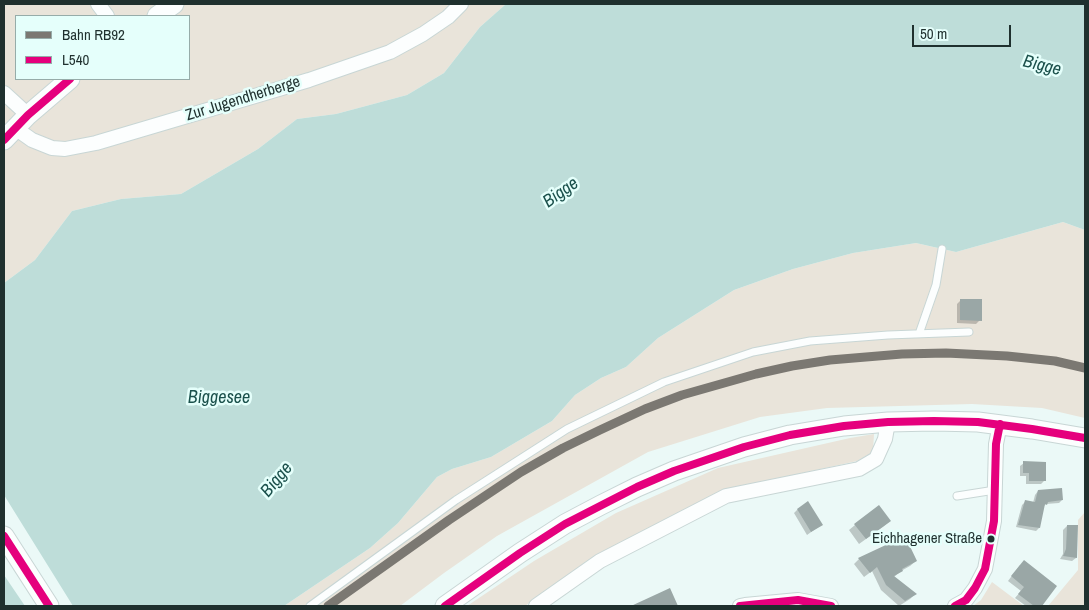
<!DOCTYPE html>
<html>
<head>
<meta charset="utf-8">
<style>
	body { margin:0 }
	#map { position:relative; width:1089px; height:610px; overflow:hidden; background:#ebf9f7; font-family:"Archivo Narrow",sans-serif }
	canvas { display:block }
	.frame { position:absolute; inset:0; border:5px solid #1f302e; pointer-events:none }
	.legend { position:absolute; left:15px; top:15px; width:175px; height:65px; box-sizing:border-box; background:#e5fffb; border:1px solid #96aca9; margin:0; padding:6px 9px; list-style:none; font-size:15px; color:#1f302e }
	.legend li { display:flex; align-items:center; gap:10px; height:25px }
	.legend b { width:25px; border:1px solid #96aca9 }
	.scale { position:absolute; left:912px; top:25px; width:99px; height:22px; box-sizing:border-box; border:2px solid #1f302e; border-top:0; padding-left:6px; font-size:15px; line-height:18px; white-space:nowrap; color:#1f302e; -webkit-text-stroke:4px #e5fffb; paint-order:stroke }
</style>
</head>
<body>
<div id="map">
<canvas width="1089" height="610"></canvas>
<div class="frame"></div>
<ul class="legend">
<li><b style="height:6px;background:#7b7872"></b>Bahn RB92</li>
<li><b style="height:6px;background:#e5007d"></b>L540</li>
</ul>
<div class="scale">50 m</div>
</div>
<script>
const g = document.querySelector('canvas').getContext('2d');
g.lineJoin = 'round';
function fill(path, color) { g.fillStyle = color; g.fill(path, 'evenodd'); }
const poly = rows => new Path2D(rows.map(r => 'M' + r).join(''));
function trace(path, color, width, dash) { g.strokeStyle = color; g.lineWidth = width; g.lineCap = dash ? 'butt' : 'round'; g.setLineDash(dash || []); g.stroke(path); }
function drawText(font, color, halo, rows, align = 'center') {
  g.font = font + ' "Archivo Narrow",sans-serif'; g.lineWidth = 5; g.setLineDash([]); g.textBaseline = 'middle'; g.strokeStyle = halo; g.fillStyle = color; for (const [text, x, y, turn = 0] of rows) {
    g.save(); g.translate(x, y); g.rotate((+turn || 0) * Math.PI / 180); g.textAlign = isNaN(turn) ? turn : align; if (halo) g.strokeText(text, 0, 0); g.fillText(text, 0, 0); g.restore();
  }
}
const green = poly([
	[4,4,506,4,480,27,444,73,407,95,336,114,297,119,258,149,181,194,121,199,72,211,35,260,4,283],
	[16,16,189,16,189,79,16,79],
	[1063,222,1085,230,1085,418,1042,408,972,404,827,408,760,417,648,452,497,536,444,573,400,606,284,606,370,548,398,523,437,477,452,469,491,457,552,421,575,395,601,378,626,367,658,338,734,290,793,269,853,253,916,243,956,252],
	[874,434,873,452,857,461,726,490,598,555,525,606,467,606,534,561,616,513,718,468,850,438],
	[1085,512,1085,606,1048,606,1078,570,1078,520],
	[992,582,1024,606,973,606,981,600]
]);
const water = poly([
	[506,4,1085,4,1085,230,1063,222,956,252,916,243,853,253,793,269,734,290,658,338,626,367,601,378,575,395,552,421,491,457,452,469,437,477,398,523,370,548,284,606,73,606,4,495,4,283,35,260,72,211,121,199,181,194,258,149,297,119,336,114,407,95,444,73,480,27],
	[4,575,25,606,4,606]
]);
const shadow = poly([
	[961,300,980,320,976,324,957,323,957,304],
	[1024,463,1044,481,1041,484,1026,484,1026,476,1020,476,1020,466],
	[1038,491,1062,500,1059,503,1046,504,1043,507,1039,528,1036,531,1016,527,1022,505,1025,502,1033,503,1035,495],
	[808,503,821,525,807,535,794,513,797,510],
	[890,521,884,526,859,544,849,530,855,525],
	[1067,526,1076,558,1072,561,1060,559,1063,554,1063,530],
	[859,559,916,561,910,566,901,571,894,577,915,594,910,599,899,606,881,590,872,571,864,577,854,564],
	[1020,565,1056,586,1040,606,1026,606,1015,598,1021,591,1008,581]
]);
const building = poly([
	[960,299,982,299,982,321,960,320],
	[1023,461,1046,462,1046,481,1029,481,1029,473,1023,473],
	[1062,488,1063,500,1048,502,1047,505,1045,504,1040,528,1018,525,1025,500,1035,502,1038,490],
	[808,501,823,525,811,532,797,509],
	[879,505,891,521,866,539,854,524],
	[1067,525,1078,525,1077,558,1063,556,1066,549],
	[905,536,917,561,902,569,903,571,894,576,917,594,905,601,886,585,877,567,870,573,858,558],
	[1024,560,1057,586,1042,606,1034,606,1018,594,1024,587,1011,576],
	[670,588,678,606,631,606]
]);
const lane = poly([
	[919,334,936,285,942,249],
	[957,496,995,490],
	[310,606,456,500,567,429,664,382,753,352,810,341,888,335,969,332]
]);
const street = poly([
	[98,4,107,16],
	[4,93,28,115],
	[15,128,32,140,52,148,65,149,96,143,309,80,390,52,423,34,448,17,461,4],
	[536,606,600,561,726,496,859,469,876,459,885,439,888,422],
	[740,606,745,605,798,600,831,606],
	[955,606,966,600,975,588,985,569,994,521,996,444,1000,424]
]);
const secondary = poly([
	[157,16,174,4],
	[4,140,28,115,70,79],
	[4,536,49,606],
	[445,606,520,553,565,524,601,505,637,487,674,471,744,447,790,435,844,426,888,422,934,421,978,422,1032,429,1085,438]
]);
const bus1 = poly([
	[4,140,28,115,70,79],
	[4,536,49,606],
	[445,606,520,553,565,524,637,487,674,471,744,447,790,435,844,426,888,422,934,421,978,422,1032,429,1085,438],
	[740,606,798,600,831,606],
	[955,606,966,600,975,588,985,569,994,521,996,444,1000,424]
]);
const rail1 = poly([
	[328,606,449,520,521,472,563,448,600,430,645,409,682,395,756,374,792,366,830,360,902,354,946,353,1007,356,1055,361,1085,368]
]);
const markers = [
	[991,539,4.5,"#1f302e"]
];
const busNames = [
	["Eichhagener Straße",982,539]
];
const streetNames = [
	["Zur Jugendherberge",243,99,-17]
];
const waterNames = [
	["Bigge",1042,66,14],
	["Bigge",561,193,-35],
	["Biggesee",219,398],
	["Bigge",277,480,-50]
];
fill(green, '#e9e4da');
fill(water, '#beddd9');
fill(shadow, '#0003');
fill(building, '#9aa7a6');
trace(lane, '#c8d6d5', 9);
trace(street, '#c8d6d5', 16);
trace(secondary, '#c8d6d5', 21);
trace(lane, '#fcfefe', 7);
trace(street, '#fcfefe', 14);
trace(secondary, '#fcfefe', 19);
trace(bus1, '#e5007d', 8);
trace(rail1, '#7b7872', 9);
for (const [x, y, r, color] of markers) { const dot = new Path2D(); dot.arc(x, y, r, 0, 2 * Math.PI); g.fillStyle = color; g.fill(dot); trace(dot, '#e5fffb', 2); }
drawText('15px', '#1f302e', '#e5fffb', busNames, 'right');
drawText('16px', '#1f302e', '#e5fffb', streetNames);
drawText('italic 18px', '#1b514c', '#e5fffb', waterNames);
</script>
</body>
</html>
